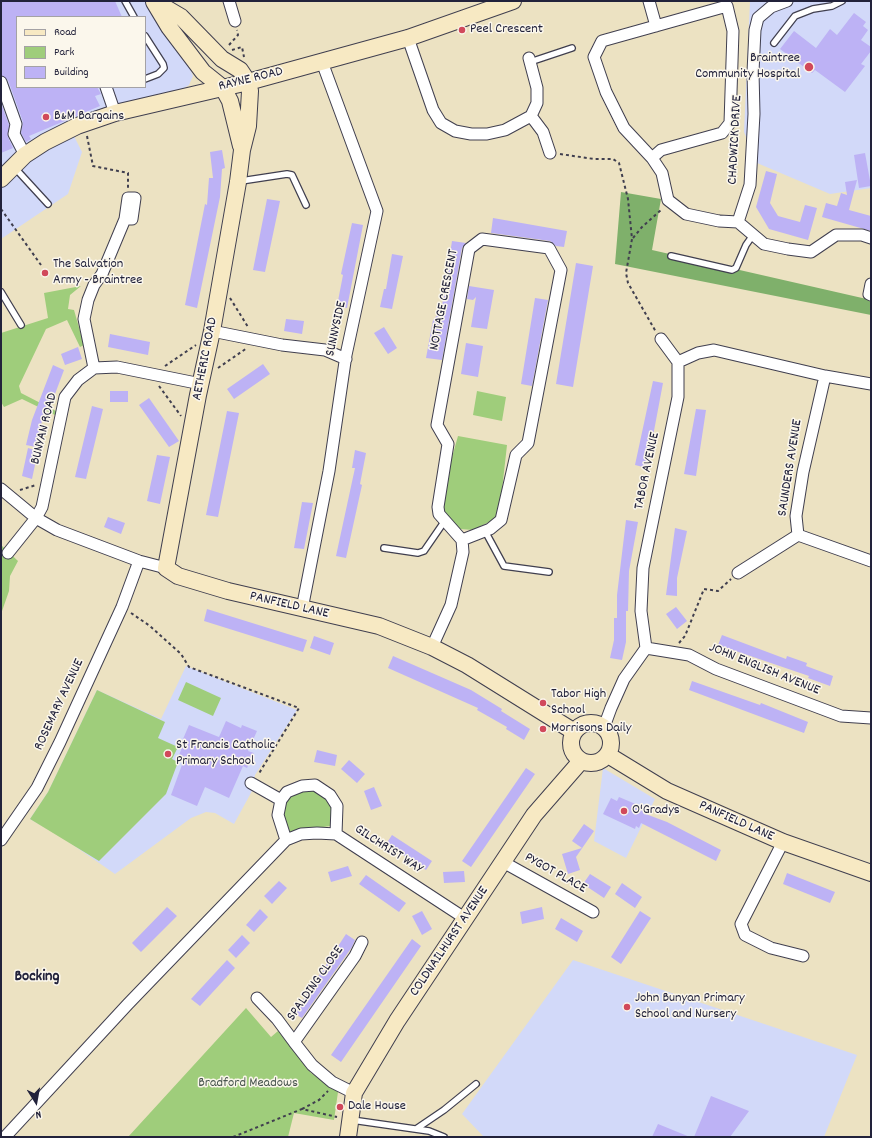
<!DOCTYPE html>
<html>
<head>
<meta charset="utf-8">
<style>
	body { margin:0 }
	#map { position:relative; width:872px; height:1138px; overflow:hidden; background:#ece2c2; font-family:Dekko,sans-serif }
	canvas { display:block }
	.frame { position:absolute; inset:0; border:2px solid #22223b; pointer-events:none }
	.legend { position:absolute; left:16px; top:16px; width:130px; height:72px; box-sizing:border-box; background:#fbf7ec; border:1px solid #a4a2a5; margin:0; padding:5px 7px; list-style:none; font-size:12px; color:#22223b }
	.legend li { display:flex; align-items:center; gap:8px; height:20px }
	.legend b { width:20px; border:1px solid #a4a2a5 }
	.north { position:absolute; left:16px; top:1082px; width:40px; height:40px; -webkit-text-stroke:3px #fbf7ec; paint-order:stroke; rotate:169deg; font-size:11px; font-weight:700; line-height:16px; text-align:center; color:#22223b }
	.north::after { content:''; display:block; margin:auto; width:14px; height:18px; background:#22223b; clip-path:polygon(50% 0,100% 100%,50% 72%,0 100%) }
</style>
</head>
<body>
<div id="map">
<canvas width="872" height="1138"></canvas>
<div class="frame"></div>
<ul class="legend">
<li><b style="height:5px;background:#f7e9c3"></b>Road</li>
<li><b style="height:11px;background:#9fcd7b"></b>Park</li>
<li><b style="height:11px;background:#bdb2f5"></b>Building</li>
</ul>
<div class="north">N</div>
</div>
<script>
const g = document.querySelector('canvas').getContext('2d');
g.lineJoin = 'round';
function fill(path, color) { g.fillStyle = color; g.fill(path, 'evenodd'); }
const poly = rows => new Path2D(rows.map(r => 'M' + r).join(''));
function trace(path, color, width, dash) { g.strokeStyle = color; g.lineWidth = width; g.lineCap = dash ? 'butt' : 'round'; g.setLineDash(dash || []); g.stroke(path); }
function drawText(font, color, halo, rows, align = 'center') {
  g.font = font + ' Dekko,sans-serif'; g.lineWidth = 3; g.setLineDash([]); g.textBaseline = 'middle'; g.strokeStyle = halo; g.fillStyle = color; for (const [text, x, y, turn = 0] of rows) {
    g.save(); g.translate(x, y); g.rotate((+turn || 0) * Math.PI / 180); g.textAlign = isNaN(turn) ? turn : align; if (halo) g.strokeText(text, 0, 0); g.fillText(text, 0, 0); g.restore();
  }
}
const built = poly([
	[1,1,145,1,189,66,193,76,189,85,181,90,74,136,82,152,68,194,1,239],
	[17,17,145,17,145,87,17,87],
	[750,1,871,1,871,188,830,194,757,163,744,132],
	[186,666,297,710,255,775,252,791,234,824,215,813,206,812,191,818,115,874,63,838,30,819,48,792,97,690,161,719],
	[603,768,655,799,626,858,594,841],
	[573,960,857,1055,824,1137,484,1137,462,1114]
]);
const green = poly([
	[81,286,70,295,68,309,74,310,84,345,80,347,67,320,46,329,19,386,21,393,56,411,55,415,22,399,4,407,1,402,1,333,48,318,44,293],
	[477,391,506,397,502,421,473,415],
	[458,436,507,445,499,517,473,530,460,529,438,507],
	[1,545,18,561,10,576,9,591,1,614],
	[186,682,221,698,213,716,178,700],
	[97,690,165,722,158,738,178,747,172,759,178,762,166,794,99,861,30,819,48,792],
	[312,789,323,796,330,802,333,812,333,821,330,826,290,832,285,829,282,811,287,799,298,791],
	[246,1008,271,1037,278,1031,311,1073,338,1092,334,1120,294,1113,288,1137,128,1137]
]);
const forest = poly([
	[621,192,661,199,652,250,871,300,871,315,615,264]
]);
const building = poly([
	[1,1,115,1,122,17,17,17,17,87,97,87,101,94,95,96,100,106,29,136,31,139,26,142,21,133,23,122,8,80,1,75],
	[854,13,866,22,863,26,868,30,861,40,871,47,871,51,861,64,865,66,845,92,815,70,812,73,780,49,794,31,816,48,830,29,837,35],
	[1,103,9,125,8,137,13,148,1,153],
	[222,150,225,168,222,169,220,197,197,308,185,305,205,204,207,205,209,178,213,178,210,152],
	[865,153,871,186,859,188,854,155],
	[766,171,777,174,770,203,778,216,800,222,805,205,817,208,808,240,769,229,756,207],
	[857,180,849,210,871,216,871,231,822,217,826,203,837,206,841,193,847,195,845,182],
	[267,199,280,201,265,272,253,270],
	[493,218,567,231,564,247,556,246,550,241,491,233],
	[352,223,363,225,347,308,337,306,343,275,341,274],
	[452,241,466,243,462,248,442,360,426,358,433,320,439,313,442,306],
	[392,254,403,256,392,309,380,307,384,289,386,289],
	[576,263,593,266,573,387,556,384],
	[469,286,494,290,487,329,471,327,476,297,473,300,467,299],
	[535,298,548,300,532,386,521,384],
	[286,319,304,321,302,334,284,331],
	[384,327,397,348,388,354,374,333],
	[110,334,150,342,148,355,108,347],
	[466,343,483,346,478,377,461,374],
	[78,347,82,359,65,365,61,354],
	[263,364,270,374,234,399,227,389],
	[53,365,64,370,49,410,45,408,36,447,26,445,32,420],
	[653,381,663,383,647,468,635,465],
	[110,391,128,391,128,402,110,402],
	[149,398,179,441,169,447,139,405],
	[92,406,103,409,86,479,75,477],
	[696,409,706,410,696,476,684,474],
	[227,411,239,413,218,517,206,515],
	[28,448,38,451,32,479,22,476],
	[355,450,366,453,360,484,362,485,346,558,336,556,355,468,352,468],
	[157,455,170,457,160,504,147,501],
	[302,502,313,503,304,549,294,548],
	[108,517,125,523,121,534,104,527],
	[626,520,638,522,629,571,628,611,626,611,626,642,622,660,610,658,614,640,614,618,617,618,617,595],
	[675,528,687,531,677,578,677,596,666,595],
	[676,607,687,621,677,629,666,614],
	[207,609,307,640,303,652,204,621],
	[722,635,786,659,787,656,807,663,806,666,833,676,830,686,808,678,809,676,718,645],
	[314,636,334,643,330,655,310,648],
	[393,656,471,690,502,709,501,711,530,729,524,740,506,729,507,727,477,710,478,708,388,668],
	[692,681,760,705,761,703,808,722,804,733,689,690],
	[226,721,241,728,242,725,257,731,248,751,254,753,247,768,243,766,229,798,205,787,197,806,171,795,183,762,177,760,185,740,183,739,189,725,219,737],
	[317,750,337,755,335,766,314,762],
	[349,760,365,774,357,783,341,769],
	[526,768,535,774,471,867,462,861],
	[374,787,382,806,371,810,364,791],
	[619,797,645,808,643,813,667,822,721,850,716,861,641,823,639,828,636,826,635,829,603,814,611,798,617,801],
	[584,824,594,831,576,857,580,870,568,874,562,854,582,848,572,841],
	[392,835,432,861,426,870,386,844],
	[348,866,352,876,331,882,328,872],
	[464,871,465,882,444,883,443,872],
	[787,873,835,892,830,903,783,884],
	[590,874,611,887,604,898,583,884],
	[366,875,406,903,399,912,359,884],
	[279,881,287,888,272,904,264,896],
	[622,883,642,897,635,908,615,894],
	[167,907,177,916,141,952,132,943],
	[542,907,544,919,522,924,520,912],
	[260,909,268,917,254,932,246,925],
	[422,911,432,929,422,935,412,916],
	[640,911,651,918,621,964,611,957],
	[561,918,583,931,577,942,555,929],
	[346,934,355,940,352,947,302,1018,293,1013,300,1002,301,1003],
	[242,935,250,943,236,958,228,950],
	[412,939,421,946,341,1062,331,1055],
	[227,960,235,968,200,1006,191,999],
	[711,1096,749,1111,730,1137,694,1137],
	[658,1124,690,1137,652,1137]
]);
const path = poly([
	[229,45,238,35,237,30],
	[232,50,242,47,244,57],
	[87,136,93,166,128,173,128,189],
	[560,154,594,159,613,159,619,163,628,199,632,239,626,273,628,283,656,332],
	[1,209,41,265],
	[633,238,642,227,662,209],
	[230,298,248,327],
	[165,366,196,345],
	[218,368,247,348],
	[159,386,181,416],
	[20,490,36,485],
	[131,613,150,626,181,654,189,667,299,708,258,775],
	[679,643,685,636,704,589,718,591,731,579],
	[302,1109,319,1100,328,1091],
	[233,1137,302,1109,337,1117]
]);
const lane = poly([
	[125,1,134,17],
	[145,36,163,64,164,68,158,74,145,79],
	[774,43,795,16,813,9,832,6,842,1],
	[530,62,572,48],
	[15,168,48,204],
	[241,181,287,174,292,175,306,205],
	[671,256,732,270,736,268,746,245,753,235],
	[1,292,21,325],
	[485,531,504,566,549,572],
	[384,548,418,553,424,551,444,522],
	[352,1120,429,1131,444,1137],
	[416,1129,444,1110,476,1084]
]);
const street = poly([
	[229,1,235,21],
	[649,1,656,26],
	[408,38,433,110,441,123,455,131,471,134,487,134,505,130,531,116,537,103,537,88,529,58],
	[1,82,16,124,14,134,25,155],
	[106,87,115,113],
	[531,116,543,132,550,153],
	[652,158,661,150,722,133,730,123,733,31,727,6,602,41,594,57,606,92,624,128,652,158,662,173,668,200,686,214,719,221,738,222,750,185,754,114,753,72,755,30,758,18,771,7,787,1],
	[738,222,764,244,788,249,811,252,836,235,862,235,871,238],
	[871,284,869,294,871,295],
	[212,331,282,345,325,350,346,359],
	[661,339,678,362],
	[94,368,84,319,88,300,94,285,102,274,125,219,128,198,135,198,132,219,125,219],
	[825,376,803,472,796,516,798,535,871,561],
	[1,489,36,518,57,530,139,561,166,568],
	[8,553,36,518,42,507,65,397,78,380,94,368,117,367,201,384],
	[738,573,798,535],
	[302,609,329,471,346,355,377,211,322,62],
	[432,647,451,605,463,552,462,540,439,514,438,507,448,444,437,425,469,249,482,239,549,248,561,270,528,443,516,455,501,520,490,529,462,540],
	[646,648,689,655,716,669,841,716,871,718],
	[604,727,611,708,624,679,646,648,641,611,643,568,678,397,678,362,698,353,714,350,825,376,871,384],
	[251,783,281,800],
	[1,840,37,788,60,742,122,607,139,561],
	[286,840,278,815,281,800,287,792,302,786,315,785,330,795,337,806,336,834],
	[783,842,741,924,745,935,771,948,803,956],
	[503,862,593,912],
	[257,998,277,1019,294,1042],
	[354,1093,332,1082,312,1065,294,1042,355,956,362,942],
	[5,1137,128,1004,286,840,301,834,317,833,336,834,466,919]
]);
const secondary = poly([
	[154,1,181,17,222,59,240,70,248,82,250,91,248,126,242,150,238,182,212,331,198,395,166,568,178,576,228,591,379,626,432,647,467,665,573,731],
	[154,2,169,27,203,72,223,88,230,101,241,146],
	[1,179,25,155,45,142,77,126,115,113,248,82,408,38,513,1],
	'571 743a20 20 0 1 1 40 0a20 20 0 1 1-40 0Z',
	[608,755,667,791,783,842,871,873],
	[348,1137,354,1093,397,1021,534,815,581,761]
]);
const markers = [
	[462,30,4,"#d1495b"],
	[809,67,5,"#d1495b"],
	[46,117,4,"#d1495b"],
	[45,273,4,"#d1495b"],
	[543,703,4,"#d1495b"],
	[543,729,4,"#d1495b"],
	[168,754,4,"#d1495b"],
	[624,811,4,"#d1495b"],
	[627,1007,4,"#d1495b"],
	[340,1107,4,"#d1495b"]
];
const poiNames = [
	["Peel Crescent",470,30],
	["Braintree",800,59,"right"],
	["Community Hospital",800,75,"right"],
	["B&M Bargains",54,117],
	["The Salvation",53,265],
	["Army - Braintree",53,281],
	["Tabor High",551,695],
	["School",551,711],
	["Morrisons Daily",551,729],
	["St Francis Catholic",176,746],
	["Primary School",176,762],
	["O'Gradys",632,811],
	["John Bunyan Primary",635,999],
	["School and Nursery",635,1015],
	["Dale House",348,1107]
];
const streetNames = [
	["RAYNE ROAD",251,80,-14],
	["CHADWICK DRIVE",736,140,-87],
	["NOTTAGE CRESCENT",445,300,-79],
	["SUNNYSIDE",337,329,-78],
	["AETHERIC ROAD",206,359,-79],
	["BUNYAN ROAD",45,429,-76],
	["SAUNDERS AVENUE",791,468,-81],
	["TABOR AVENUE",648,471,-78],
	["PANFIELD LANE",289,606,13],
	["JOHN ENGLISH AVENUE",764,670,22],
	["ROSEMARY AVENUE",60,705,-65],
	["PANFIELD LANE",736,822,24],
	["GILCHRIST WAY",388,850,33],
	["PYGOT PLACE",555,874,29],
	["COLDNAILHURST AVENUE",450,942,-56],
	["SPALDING CLOSE",316,984,-55]
];
const parkNames = [
	["Bradford Meadows",248,1084]
];
const quarterNames = [
	["Bocking",37,978]
];
fill(built, '#d2d9f9');
fill(green, '#9fcd7b');
fill(forest, '#7fb06b');
fill(building, '#bdb2f5');
trace(lane, '#403f4f', 8);
trace(street, '#403f4f', 13);
trace(secondary, '#403f4f', 18);
trace(path, '#403f4f', 2, [3, 3]);
trace(lane, '#fff', 5.5);
trace(street, '#fff', 11);
trace(secondary, '#f7e9c3', 16);
for (const [x, y, r, color] of markers) { const dot = new Path2D(); dot.arc(x, y, r, 0, 2 * Math.PI); g.fillStyle = color; g.fill(dot); trace(dot, '#fbf7ec', 1.5); }
drawText('14px', '#22223b', '#fbf7ec', poiNames, 'left');
drawText('14px', '#22223b', '#fbf7ec', streetNames);
drawText('14px', '#48554e', '#fbf7ec', parkNames);
drawText('bold 16px', '#22223b', '#fbf7ec', quarterNames);
</script>
</body>
</html>
